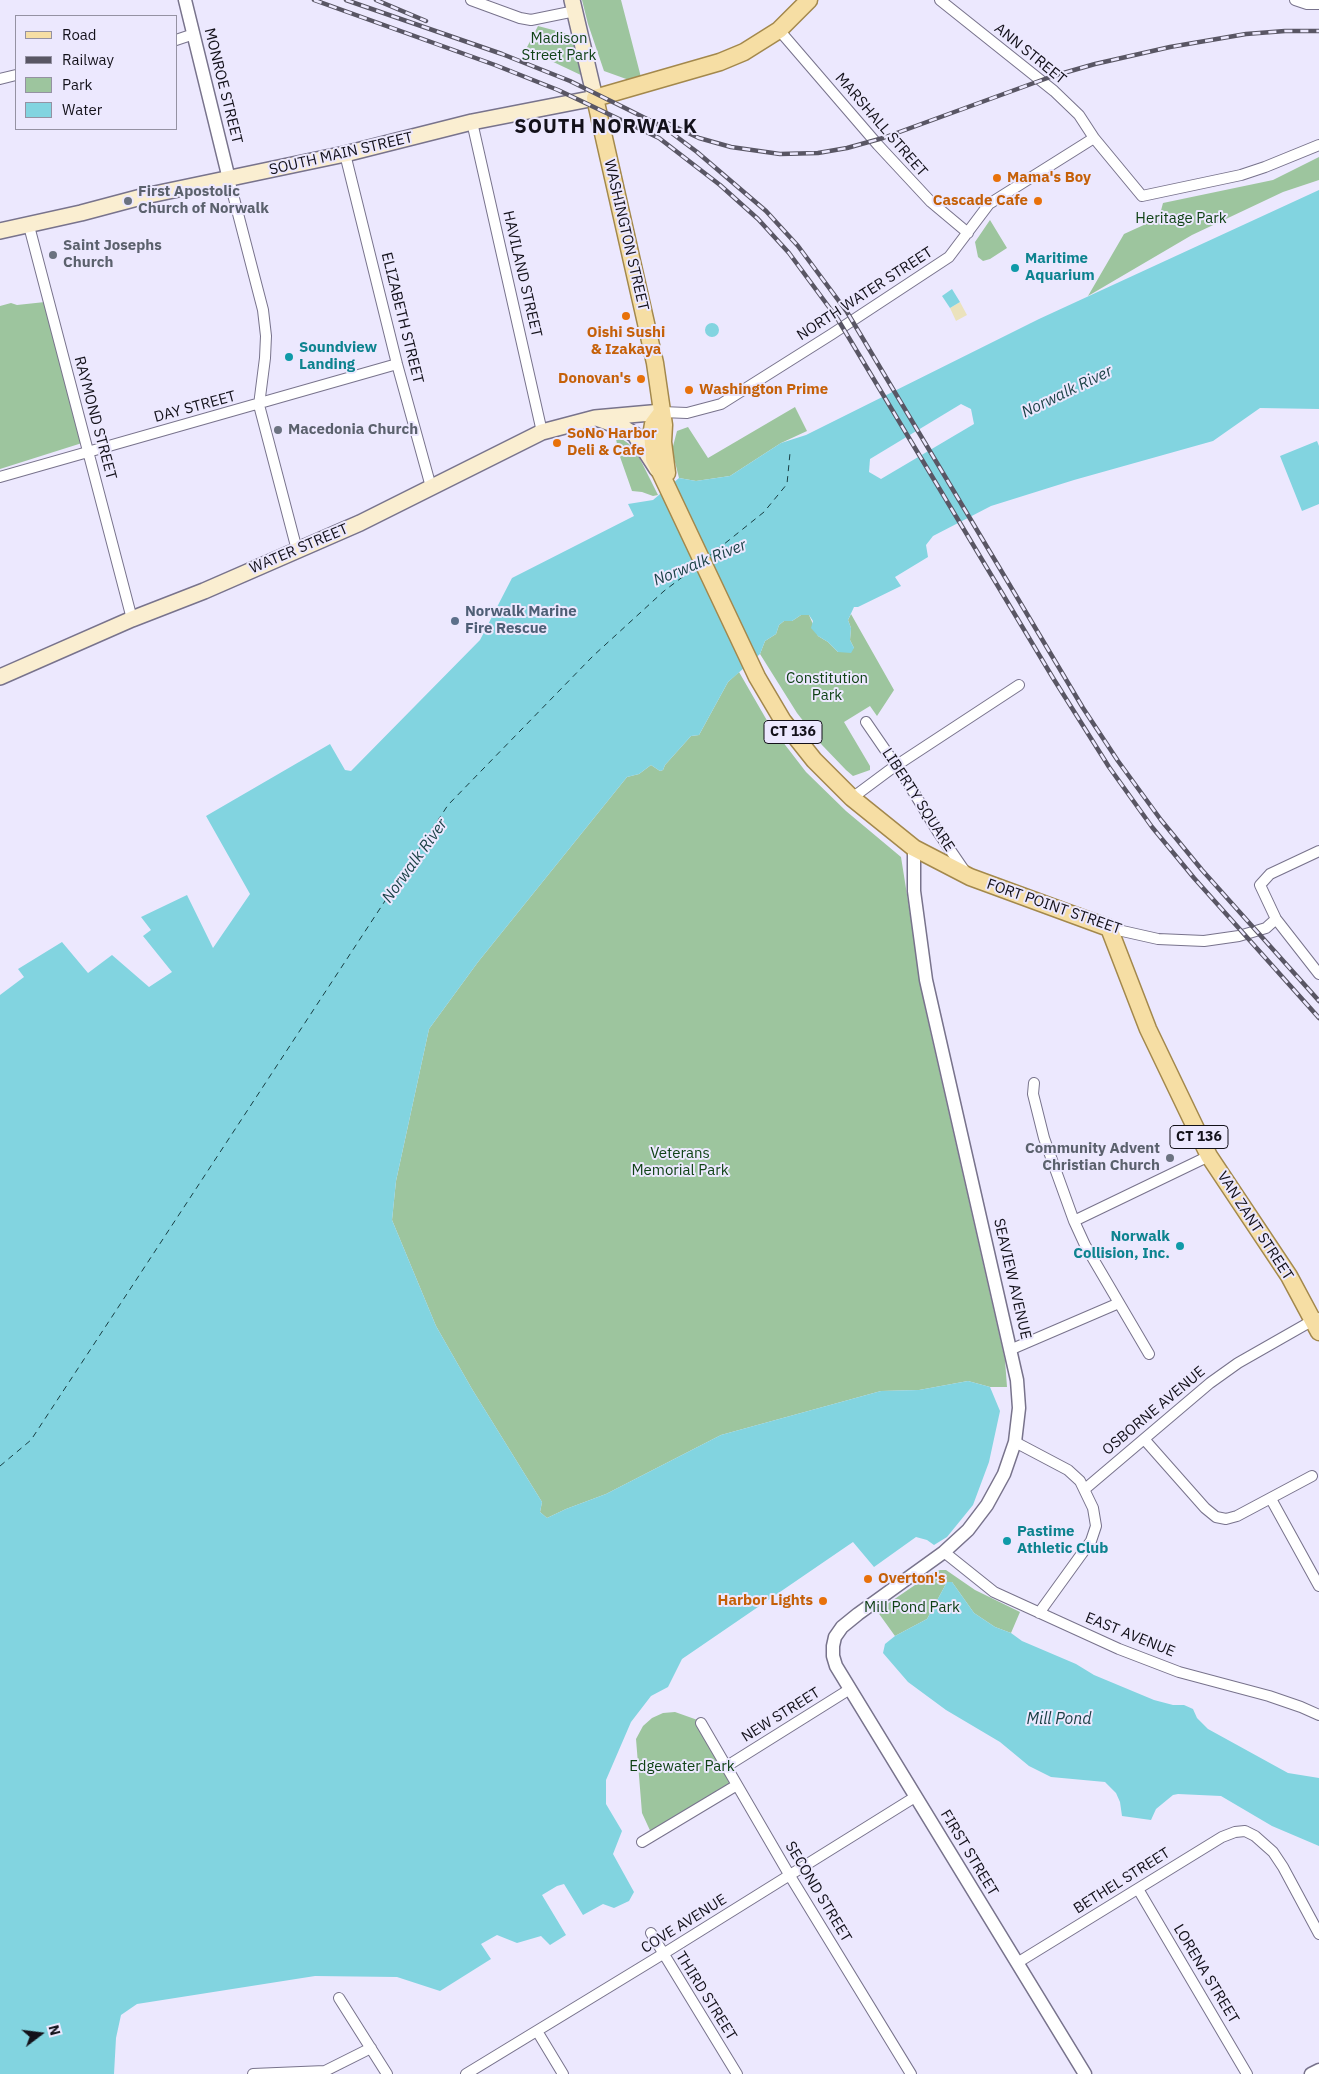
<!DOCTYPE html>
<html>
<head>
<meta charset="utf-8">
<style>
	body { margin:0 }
	#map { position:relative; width:1319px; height:2074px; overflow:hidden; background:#ece8fe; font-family:"IBM Plex Sans",sans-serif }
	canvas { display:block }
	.legend { position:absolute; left:15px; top:15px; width:162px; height:115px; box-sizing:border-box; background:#ece8fe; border:1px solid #9592a3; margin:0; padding:6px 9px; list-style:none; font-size:15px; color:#13111a }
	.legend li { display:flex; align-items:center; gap:10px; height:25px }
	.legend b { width:25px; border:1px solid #9592a3 }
	.north { position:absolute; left:15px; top:2009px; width:50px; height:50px; -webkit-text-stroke:4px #ece8fe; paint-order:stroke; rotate:75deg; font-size:14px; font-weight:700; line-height:20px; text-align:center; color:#13111a }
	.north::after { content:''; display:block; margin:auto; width:18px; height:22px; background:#13111a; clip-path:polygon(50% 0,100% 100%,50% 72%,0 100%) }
</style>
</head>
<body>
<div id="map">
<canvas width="1319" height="2074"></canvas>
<ul class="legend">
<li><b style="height:6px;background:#f6dea4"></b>Road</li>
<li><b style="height:6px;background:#595664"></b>Railway</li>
<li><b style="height:14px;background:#9dc59e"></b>Park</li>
<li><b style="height:14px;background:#82d4e0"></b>Water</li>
</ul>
<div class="north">N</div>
</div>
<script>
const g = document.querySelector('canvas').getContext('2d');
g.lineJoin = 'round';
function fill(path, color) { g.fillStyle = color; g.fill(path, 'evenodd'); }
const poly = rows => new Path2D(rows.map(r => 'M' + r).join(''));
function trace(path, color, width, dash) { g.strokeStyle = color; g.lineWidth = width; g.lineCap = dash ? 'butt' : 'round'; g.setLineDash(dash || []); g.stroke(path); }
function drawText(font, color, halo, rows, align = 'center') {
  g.font = font + ' "IBM Plex Sans",sans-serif'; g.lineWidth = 4; g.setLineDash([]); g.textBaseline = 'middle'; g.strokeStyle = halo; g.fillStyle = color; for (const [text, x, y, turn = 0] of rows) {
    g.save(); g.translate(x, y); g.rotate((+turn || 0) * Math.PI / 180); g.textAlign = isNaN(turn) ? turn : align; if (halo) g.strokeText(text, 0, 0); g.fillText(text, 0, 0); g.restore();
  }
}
const green = poly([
	[582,0,621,0,643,85,604,71,588,24],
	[538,26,572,35,585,77,526,49],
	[1319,157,1319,180,1283,192,1192,235,1088,296,1124,234,1159,218,1163,203,1273,180],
	[990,220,1007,248,990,259,983,261,978,257,975,242],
	[45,302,82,443,0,469,0,306,11,303,17,305],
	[795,407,807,431,781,443,730,476,696,481,679,478,672,450,677,431,688,427,708,458],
	[615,434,629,444,637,453,658,495,653,496,642,492,632,491,619,454],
	[851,614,894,690,877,716,870,706,844,722,870,766,870,770,853,776,846,770,822,745,797,713,760,654,765,641,776,634,779,625,784,621,792,621,801,615,809,615,818,636,828,642,838,652,854,648,850,640,851,628,848,620],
	[739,672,769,724,806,772,846,811,901,857,925,1008,1005,1360,1007,1387,990,1387,968,1381,919,1390,881,1391,721,1435,606,1494,566,1509,547,1518,540,1512,542,1502,472,1389,436,1326,392,1220,396,1181,429,1029,478,962,627,777,639,774,651,765,660,771,663,770,665,765,691,736,699,735,728,682],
	[940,1570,946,1570,975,1590,1020,1612,1011,1633,995,1627,974,1613,952,1582,947,1582,927,1619,895,1636,877,1611,934,1572],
	[675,1712,706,1723,741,1782,653,1837,642,1813,636,1739,643,1726,652,1718,663,1713]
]);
const sand = poly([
	[960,302,967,315,956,321,950,308]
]);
const water = poly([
	[1319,190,1319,409,1260,408,1213,441,1074,480,991,506,933,536,926,545,928,557,895,577,901,586,858,607,854,607,848,620,851,628,850,640,854,648,851,653,838,652,828,642,818,636,811,628,813,621,809,615,801,615,792,621,784,621,779,625,776,634,765,641,760,654,728,682,699,735,691,736,665,765,663,770,660,771,651,765,639,774,627,777,478,962,429,1029,396,1181,392,1220,436,1326,472,1389,542,1502,540,1512,547,1518,566,1509,606,1494,721,1435,881,1391,919,1390,968,1381,990,1387,1000,1411,989,1462,973,1505,947,1537,934,1545,927,1540,916,1537,874,1567,853,1542,682,1659,668,1687,651,1696,631,1722,606,1780,606,1804,622,1831,613,1854,634,1892,629,1901,614,1908,603,1904,583,1915,564,1884,557,1886,542,1895,566,1935,550,1945,541,1936,517,1943,497,1935,481,1944,491,1959,440,1991,397,1977,315,1976,137,2004,121,2015,116,2038,114,2074,0,2074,0,995,24,977,18,969,62,942,88,973,112,955,149,987,172,972,143,936,151,930,141,917,187,895,213,948,250,894,206,816,330,744,345,770,351,771,480,640,512,578,634,516,628,504,653,500,679,478,696,481,730,476,781,443,806,435,1039,319],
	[952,289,960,302,950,308,942,296],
	'705 330a7 7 0 1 1 14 0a7 7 0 1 1-14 0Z',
	[1317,441,1319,446,1319,504,1302,511,1280,456],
	[947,1582,952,1582,974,1613,995,1627,1011,1633,1022,1641,1076,1664,1094,1675,1154,1700,1173,1705,1184,1705,1193,1709,1197,1718,1208,1729,1288,1773,1319,1778,1319,1846,1272,1826,1221,1796,1178,1794,1173,1795,1156,1809,1151,1820,1122,1816,1120,1802,1116,1793,1105,1782,1051,1777,1029,1766,1000,1742,946,1710,908,1682,883,1653,885,1644,895,1636,927,1619]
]);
const pier = poly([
	[961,404,971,409,974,424,881,479,869,472,870,459]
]);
const ferry = poly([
	[708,557,764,512,787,484,790,453],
	[0,1466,31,1440,448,805,593,656,664,591,697,566]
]);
const minor = poly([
	[471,0,520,18,531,20,575,11],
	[940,0,1054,91,1079,115,1094,138,1142,196,1241,175,1265,167,1319,145],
	[1295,0,1307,4,1319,4],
	[779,30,878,145,931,202,968,233],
	[176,40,194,34],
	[0,79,16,75],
	[472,122,542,432],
	[345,154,397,364,431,487],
	[229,179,263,310,266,336,265,358,259,405,297,550],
	[29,226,132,619],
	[662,412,687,413,721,404,832,334,949,257,989,204,1094,138],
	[0,477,397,364],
	[866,722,908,783,938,832,966,873],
	[852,798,891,769,1019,685],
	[1319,851,1270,874,1260,885,1276,919,1319,974],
	[1109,928,1158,939,1204,941,1239,936,1266,928,1276,919],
	[1034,1083,1033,1094,1044,1138,1074,1221,1085,1245,1149,1354],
	[1074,1221,1209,1156],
	[1012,1349,1119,1303],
	[1144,1439,1205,1508,1216,1517,1226,1519,1237,1516,1312,1476],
	[1015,1442,1068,1470,1080,1481,1093,1508,1096,1526,1091,1541,1039,1613],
	[1085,1489,1210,1383,1238,1363,1317,1318],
	[1271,1499,1319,1586],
	[944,1552,994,1592,1119,1649,1179,1672,1269,1696,1301,1707,1319,1715],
	[701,1723,790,1876,911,2074],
	[727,1766,850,1689],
	[642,1842,737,1785],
	[1138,1889,1247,2074],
	[651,1933,737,2074],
	[1017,1963,1222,1837,1235,1832,1245,1831,1255,1836,1273,1852,1283,1867,1319,1934],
	[339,1998,387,2074],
	[537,2031,563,2074],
	[253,2074,325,2071,371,2048],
	[466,2074,663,1954,915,1797]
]);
const tertiary = poly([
	[185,0,229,179],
	[914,848,914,891,926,980,1017,1380,1019,1408,1015,1442,1004,1474,987,1505,968,1530,944,1552,858,1614,842,1627,835,1637,833,1646,833,1656,836,1666,1085,2074],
	[1311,2074,1319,2070]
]);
const secondary = poly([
	[0,231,81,213,145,196,345,154,472,122,595,98,572,0],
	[599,419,624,428,635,435,657,469],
	[0,677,132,619,204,591,360,523,542,432,595,418,662,412]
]);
const primary = poly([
	[662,412,653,424,652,430,654,459,757,677,783,721,814,760,852,798,914,848,970,877,1109,928,1148,1029,1209,1156,1289,1276,1319,1332],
	[667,473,663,442,664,425,655,363,595,98,720,62,744,52,779,30,809,0]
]);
const rail = poly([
	[314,0,495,65,558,90,659,138,720,185,758,219,789,253,837,318,1053,678,1109,767,1152,827,1194,878,1319,1018],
	[346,0,502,54,570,81,625,108,665,128,697,152,766,211,798,246,847,312,1083,708,1118,761,1161,820,1202,870,1319,1001],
	[376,0,426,21],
	[667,123,699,138,731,147,780,154,818,153,847,148,883,138,1053,76,1095,64,1170,47,1246,34,1285,31,1319,31]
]);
const markers = [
	[997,178,5,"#e8710a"],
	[128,201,5,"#6b7280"],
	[1038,201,5,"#e8710a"],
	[53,255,5,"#6b7280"],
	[1015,268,5,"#0f9aa8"],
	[626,316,5,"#e8710a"],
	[289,357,5,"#0f9aa8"],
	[641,379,5,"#e8710a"],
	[689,390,5,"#e8710a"],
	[278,430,5,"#6b7280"],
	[557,443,5,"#e8710a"],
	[455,621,5,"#5c6f8a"],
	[1170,1158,5,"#6b7280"],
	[1180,1246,5,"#0f9aa8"],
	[1007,1541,5,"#0f9aa8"],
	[868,1579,5,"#e8710a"],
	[823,1601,5,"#e8710a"]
];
const shields = [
	[793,732,58],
	[1199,1137,58]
];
const shieldNames = [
	["CT 136",793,732],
	["CT 136",1199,1137]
];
const parkNames = [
	["Madison",559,39],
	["Street Park",559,56],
	["Heritage Park",1181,219],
	["Constitution",827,679],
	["Park",827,696],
	["Veterans",680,1154],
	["Memorial Park",680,1171],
	["Mill Pond Park",912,1608],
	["Edgewater Park",682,1767]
];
const streetNames = [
	["ANN STREET",1030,54,39],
	["MONROE STREET",223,86,76],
	["MARSHALL STREET",881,125,49],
	["SOUTH MAIN STREET",341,154,-13],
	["WASHINGTON STREET",626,235,77],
	["HAVILAND STREET",522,274,77],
	["NORTH WATER STREET",865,294,-33],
	["ELIZABETH STREET",402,318,76],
	["DAY STREET",195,407,-15],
	["RAYMOND STREET",95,418,75],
	["WATER STREET",299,549,-23],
	["LIBERTY SQUARE",918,800,57],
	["FORT POINT STREET",1054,907,19],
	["VAN ZANT STREET",1255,1226,57],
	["SEAVIEW AVENUE",1012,1279,77],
	["OSBORNE AVENUE",1154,1411,-40],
	["EAST AVENUE",1130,1635,22],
	["NEW STREET",781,1715,-32],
	["FIRST STREET",969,1853,59],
	["BETHEL STREET",1122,1881,-32],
	["SECOND STREET",818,1892,59],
	["COVE AVENUE",684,1924,-32],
	["LORENA STREET",1206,1974,59],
	["THIRD STREET",706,1996,58]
];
const foodNames = [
	["Mama's Boy",1007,178],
	["Cascade Cafe",1028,201,"right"],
	["Oishi Sushi",626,333,"center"],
	["& Izakaya",626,350,"center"],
	["Donovan's",631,379,"right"],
	["Washington Prime",699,390],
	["SoNo Harbor",567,434],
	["Deli & Cafe",567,451],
	["Overton's",878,1579],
	["Harbor Lights",813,1601,"right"]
];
const worshipNames = [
	["First Apostolic",138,192],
	["Church of Norwalk",138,209],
	["Saint Josephs",63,246],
	["Church",63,263],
	["Macedonia Church",288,430],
	["Community Advent",1160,1149,"right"],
	["Christian Church",1160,1166,"right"]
];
const cultureNames = [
	["Maritime",1025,259],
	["Aquarium",1025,276],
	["Soundview",299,348],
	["Landing",299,365],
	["Norwalk",1170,1237,"right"],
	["Collision, Inc.",1170,1254,"right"],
	["Pastime",1017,1532],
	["Athletic Club",1017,1549]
];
const serviceNames = [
	["Norwalk Marine",465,612],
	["Fire Rescue",465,629]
];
const waterNames = [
	["Norwalk River",1067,392,-26],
	["Norwalk River",700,563,-22],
	["Norwalk River",415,861,-54],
	["Mill Pond",1059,1719]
];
const districtNames = [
	["SOUTH NORWALK",606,127]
];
fill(green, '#9dc59e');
fill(sand, '#ebe2bc');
fill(water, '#82d4e0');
fill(pier, '#ece8fe');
trace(ferry, '#183f44', 1, [6, 5]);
trace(minor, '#78738c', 12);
trace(tertiary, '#78738c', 15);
trace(secondary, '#78738c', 18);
trace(primary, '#a3884c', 19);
trace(minor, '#fff', 10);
trace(tertiary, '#fff', 12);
trace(secondary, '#faeed1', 15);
trace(primary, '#f6dea4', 16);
trace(rail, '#595664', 4.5);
trace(rail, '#ece8fe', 2.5, [8]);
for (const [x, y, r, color] of markers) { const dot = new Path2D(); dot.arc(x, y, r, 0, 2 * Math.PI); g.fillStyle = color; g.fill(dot); trace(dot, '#ece8fe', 2); }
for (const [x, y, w] of shields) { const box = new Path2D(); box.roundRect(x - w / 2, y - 11.5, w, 23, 4); g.fillStyle = '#ece8fe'; g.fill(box); trace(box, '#13111a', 1); }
drawText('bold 14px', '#13111a', null, shieldNames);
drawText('15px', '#104216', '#ece8fe', parkNames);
drawText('15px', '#13111a', '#ece8fe', streetNames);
drawText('bold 15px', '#c56008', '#ece8fe', foodNames, 'left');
drawText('bold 15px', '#5b616d', '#ece8fe', worshipNames, 'left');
drawText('bold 15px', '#0d838f', '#ece8fe', cultureNames, 'left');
drawText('bold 15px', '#4e5e75', '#ece8fe', serviceNames, 'left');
drawText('italic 16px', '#183f44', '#ece8fe', waterNames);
g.letterSpacing = '1px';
drawText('bold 20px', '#13111a', '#ece8fe', districtNames);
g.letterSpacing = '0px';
</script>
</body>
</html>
